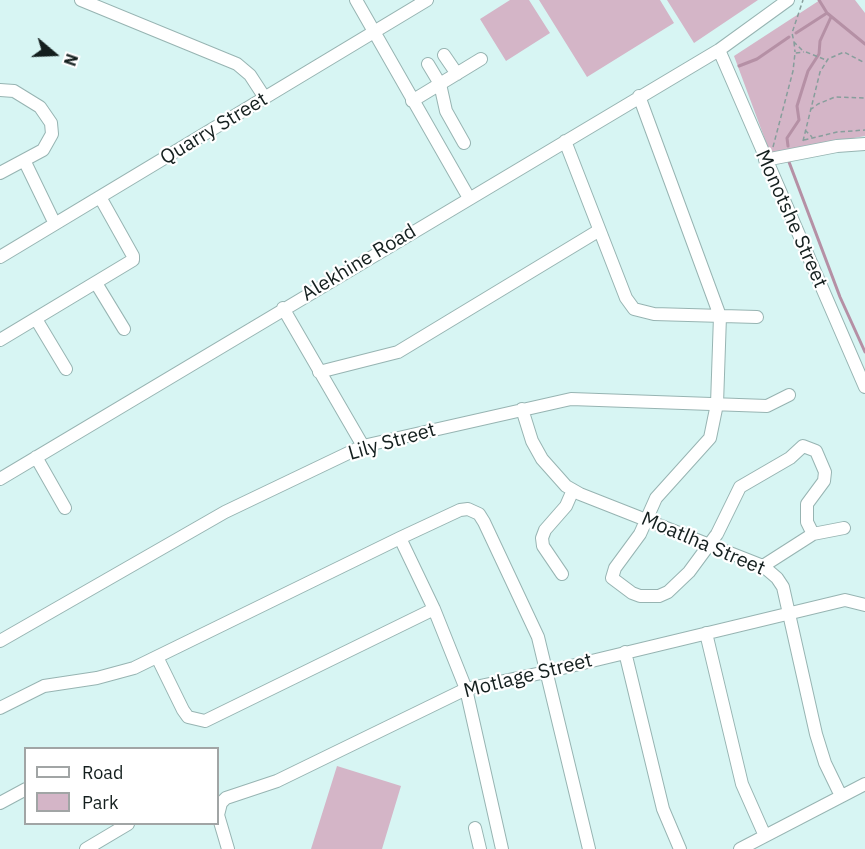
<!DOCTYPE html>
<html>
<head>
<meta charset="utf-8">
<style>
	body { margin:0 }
	#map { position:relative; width:865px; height:849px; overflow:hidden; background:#d7f5f3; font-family:"IBM Plex Sans",sans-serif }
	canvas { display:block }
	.legend { position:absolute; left:24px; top:747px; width:195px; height:78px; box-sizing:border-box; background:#fff; border:2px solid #a1a5a5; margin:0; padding:8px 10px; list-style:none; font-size:18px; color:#141f1e }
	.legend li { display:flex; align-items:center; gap:12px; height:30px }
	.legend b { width:30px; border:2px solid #a1a5a5 }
	.north { position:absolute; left:24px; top:24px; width:60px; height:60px; -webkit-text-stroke:4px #fff; paint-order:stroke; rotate:109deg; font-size:16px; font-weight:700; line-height:24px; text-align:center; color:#141f1e }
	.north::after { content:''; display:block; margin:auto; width:21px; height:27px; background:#141f1e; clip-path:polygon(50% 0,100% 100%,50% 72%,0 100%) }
</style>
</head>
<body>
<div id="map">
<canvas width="865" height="849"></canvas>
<ul class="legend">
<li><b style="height:8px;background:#fff"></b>Road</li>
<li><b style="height:16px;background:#d4b5c7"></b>Park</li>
</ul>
<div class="north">N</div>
</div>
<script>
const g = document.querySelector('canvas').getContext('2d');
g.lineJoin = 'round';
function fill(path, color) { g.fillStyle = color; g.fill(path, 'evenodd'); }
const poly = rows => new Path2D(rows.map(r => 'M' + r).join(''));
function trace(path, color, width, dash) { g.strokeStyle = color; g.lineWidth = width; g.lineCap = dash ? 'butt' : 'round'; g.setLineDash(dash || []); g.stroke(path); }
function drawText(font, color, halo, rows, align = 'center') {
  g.font = font + ' "IBM Plex Sans",sans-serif'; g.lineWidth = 4.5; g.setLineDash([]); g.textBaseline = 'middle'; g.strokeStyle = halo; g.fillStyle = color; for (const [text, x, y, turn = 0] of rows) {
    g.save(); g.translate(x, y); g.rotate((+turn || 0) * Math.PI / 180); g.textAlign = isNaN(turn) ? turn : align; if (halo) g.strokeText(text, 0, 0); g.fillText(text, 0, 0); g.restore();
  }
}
const green = poly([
	[510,0,529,0,550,33,506,61,480,19],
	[539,0,660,0,674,23,587,77],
	[667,0,758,0,694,43],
	[820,0,855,0,865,13,865,136,770,153,734,56],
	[337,766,401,786,382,849,311,849]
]);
const stream = poly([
	[819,0,827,13,865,44],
	[796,33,827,13],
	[739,66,757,59,789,37],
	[788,146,787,138,799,120,797,106,802,90,808,71,819,54,820,41,831,17],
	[789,162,840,297,865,352]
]);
const path = poly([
	[794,42,795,52],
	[802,50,794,42,792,33,803,0],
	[806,52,826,60],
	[810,110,818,104,835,97,865,98],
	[805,130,812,137],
	[804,140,837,132,865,130],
	[803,141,820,72,828,59,844,52,865,63],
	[773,147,793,71,795,53,804,52]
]);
const minor = poly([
	[81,0,237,64,250,75,265,98],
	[356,0,469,198],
	[719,50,865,387],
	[444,55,457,74],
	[428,64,440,84,446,111,464,143],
	[0,90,14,91,40,107,51,123,52,134,43,150,0,173],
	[639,96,720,316,717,404,710,438,656,498,640,534,615,568,612,578,632,593,640,596,659,596,668,592,689,572,717,534,740,487,790,458,803,446,816,451,825,472,824,481,807,504,807,522,813,534],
	[412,101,481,59],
	[565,141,626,298,634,309,654,314,757,317],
	[765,160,837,146,865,144],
	[25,162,55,224],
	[0,257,427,0],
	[96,283,124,329],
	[283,308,363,446],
	[36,319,66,369],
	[0,340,133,260,133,256,100,197],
	[319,372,398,352,598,231],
	[522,409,532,441,542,459,566,486,580,494,763,566,777,578,783,587,816,734,825,763,841,796],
	[36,457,65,508],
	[0,479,719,50,788,0],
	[400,538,434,609,466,689,502,849],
	[763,566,813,534,844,528],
	[562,574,543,546,542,538,545,530,566,506,573,490],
	[706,633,742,784,765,836],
	[0,641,225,512,363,446,571,399,767,406,789,395],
	[625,652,663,809,680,849],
	[157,657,183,710,188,717,205,721,434,609],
	[0,708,44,686,97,678,134,668,400,538,460,510,468,509,479,514,484,522,538,637,589,849],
	[0,803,26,789],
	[475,828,480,849],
	[86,849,128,824],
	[228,849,218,815,221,803,226,798,277,781,466,689,546,672,845,600,865,605],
	[740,849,865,784]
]);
const streetNames = [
	["Quarry Street",214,129,-31],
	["Monotshe Street",791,219,66],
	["Alekhine Road",359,263,-31],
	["Lily Street",392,442,-16],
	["Moatlha Street",703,544,23],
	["Motlage Street",528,676,-14]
];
fill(green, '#d4b5c7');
trace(stream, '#b590a5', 3);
trace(minor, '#97b4b2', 14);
trace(path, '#879e9c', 1.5, [4.5, 3]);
trace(minor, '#fff', 12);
drawText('20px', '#141f1e', '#fff', streetNames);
</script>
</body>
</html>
